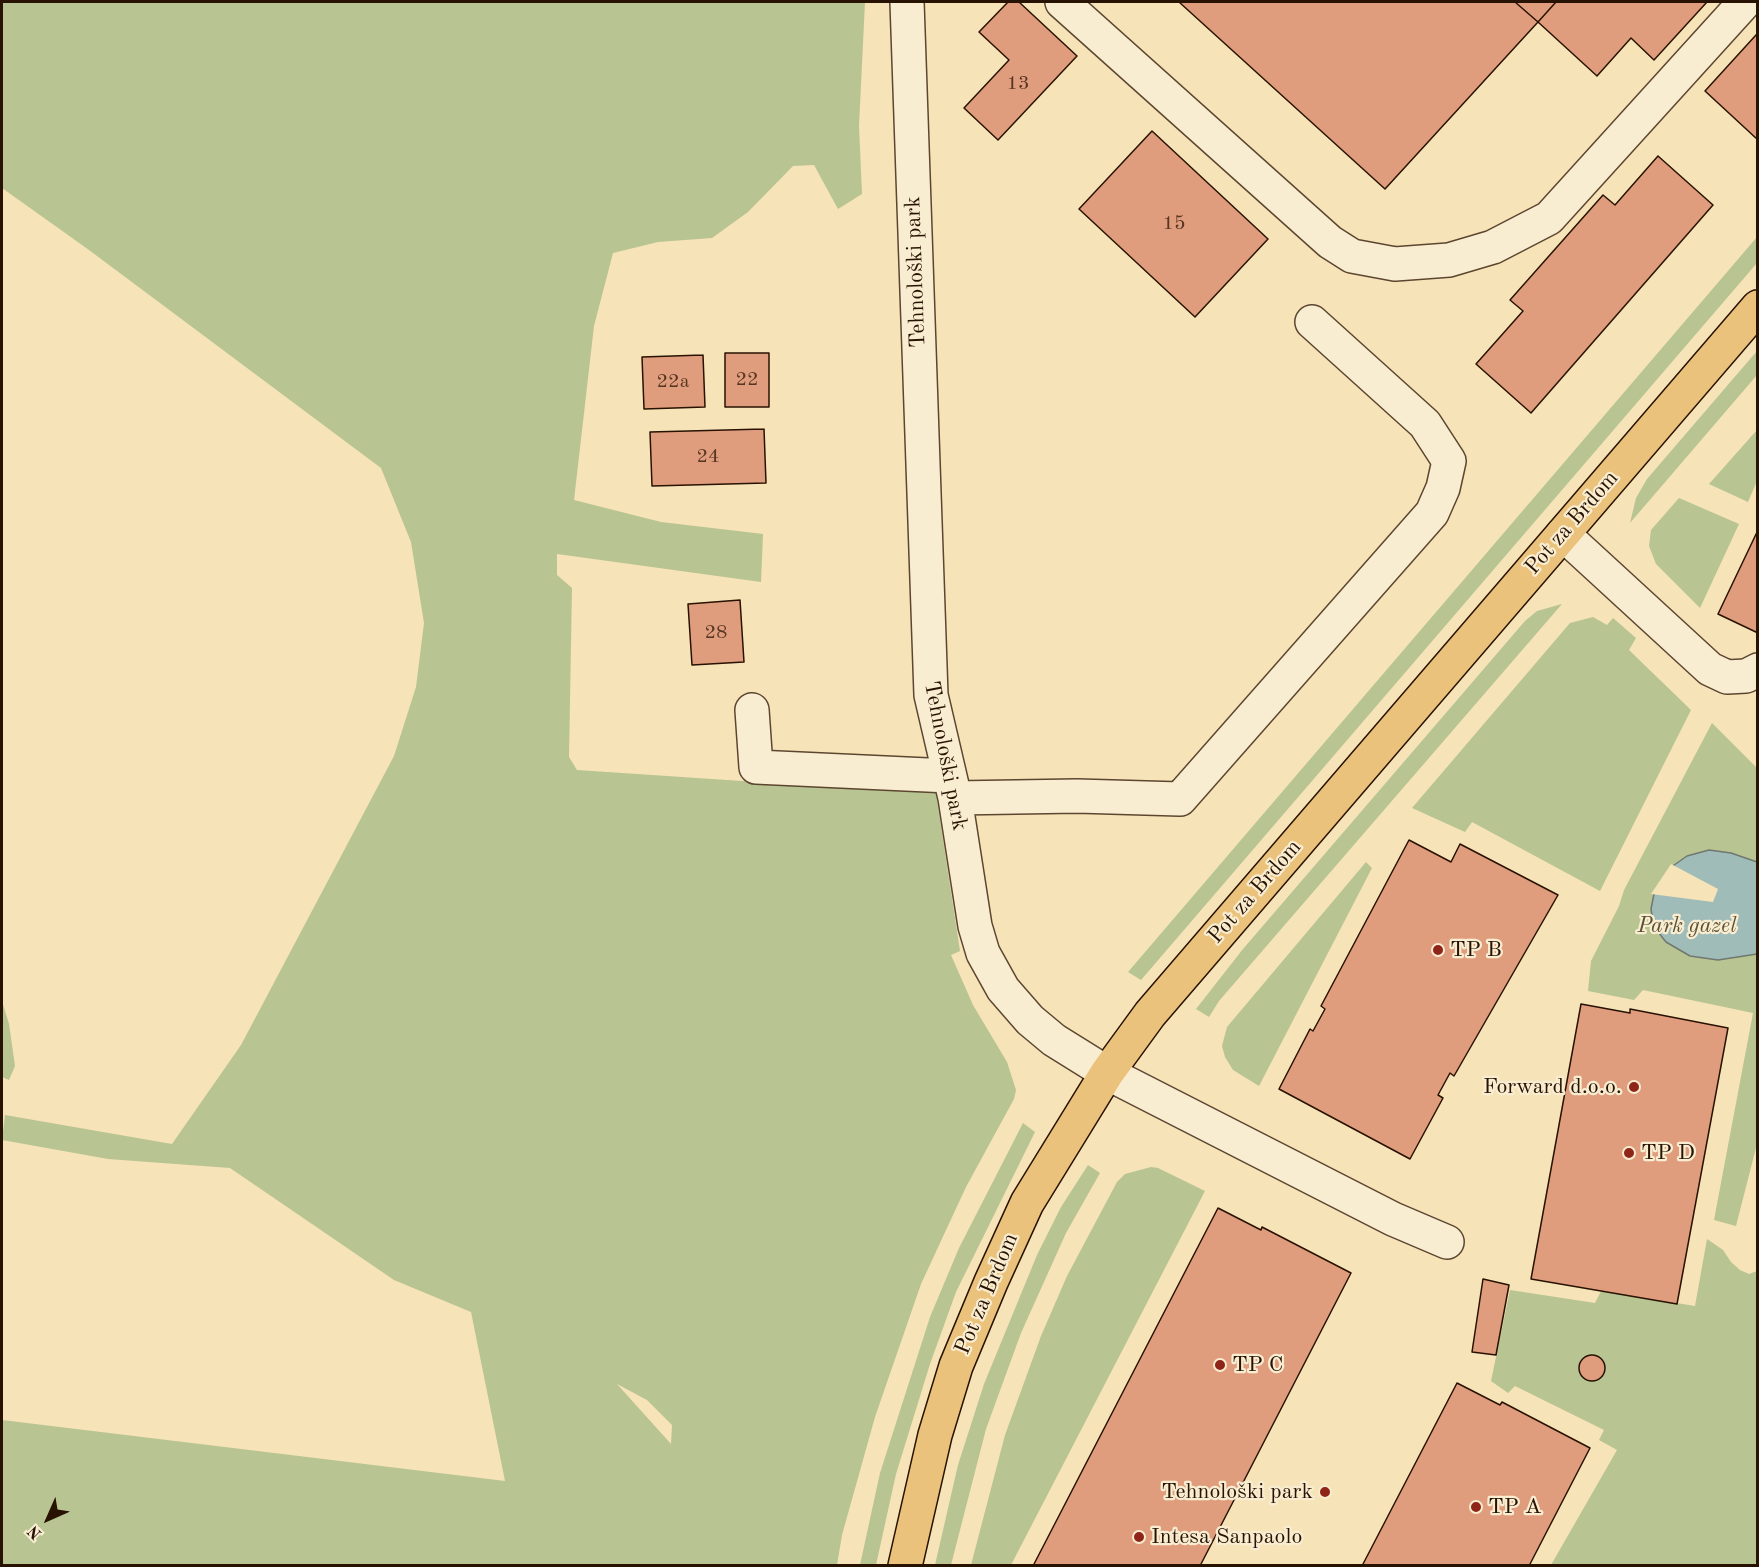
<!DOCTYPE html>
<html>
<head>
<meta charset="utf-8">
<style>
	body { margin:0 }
	#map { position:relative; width:1759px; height:1567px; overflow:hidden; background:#f6e3b8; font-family:"Old Standard TT",serif }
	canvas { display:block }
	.frame { position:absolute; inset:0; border:3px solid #281202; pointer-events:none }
	.north { position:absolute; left:18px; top:1489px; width:60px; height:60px; -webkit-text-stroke:4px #f9edd1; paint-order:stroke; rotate:225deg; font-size:16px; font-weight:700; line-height:24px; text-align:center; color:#281202 }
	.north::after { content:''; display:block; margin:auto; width:21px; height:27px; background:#281202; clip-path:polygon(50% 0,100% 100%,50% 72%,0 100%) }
</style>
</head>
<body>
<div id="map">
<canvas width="1759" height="1567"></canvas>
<div class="frame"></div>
<div class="north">N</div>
</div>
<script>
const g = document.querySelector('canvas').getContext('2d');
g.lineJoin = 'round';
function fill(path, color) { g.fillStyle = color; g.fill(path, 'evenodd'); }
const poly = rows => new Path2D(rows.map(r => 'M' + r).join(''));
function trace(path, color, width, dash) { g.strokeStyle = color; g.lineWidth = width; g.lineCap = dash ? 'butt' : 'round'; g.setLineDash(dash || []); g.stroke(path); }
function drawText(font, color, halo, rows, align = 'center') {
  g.font = font + ' "Old Standard TT",serif'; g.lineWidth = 4.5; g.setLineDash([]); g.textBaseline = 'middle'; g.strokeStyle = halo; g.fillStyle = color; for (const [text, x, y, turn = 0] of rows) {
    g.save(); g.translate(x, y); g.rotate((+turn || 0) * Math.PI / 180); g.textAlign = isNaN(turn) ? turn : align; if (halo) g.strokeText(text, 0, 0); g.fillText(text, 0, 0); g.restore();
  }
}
const green = poly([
	[2,2,865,2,859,126,862,194,838,209,814,165,793,166,748,212,712,238,658,242,613,253,594,326,574,500,661,522,763,534,761,582,557,554,557,575,572,588,569,757,577,770,742,781,930,786,936,793,960,951,951,955,973,1005,1007,1062,1016,1090,1014,1099,966,1187,921,1284,875,1417,842,1535,837,1565,2,1565,2,1420,505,1481,471,1312,394,1280,230,1168,108,1159,2,1140,5,1115,172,1144,241,1045,394,756,416,687,424,623,411,542,381,468,89,250,2,188],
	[617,1384,647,1400,672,1425,671,1444],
	[1757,237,1757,263,1141,980,1128,972],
	[1757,351,1757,375,1630,523,1636,498,1647,479],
	[1757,430,1757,481,1748,502,1709,484],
	[1679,498,1739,524,1700,608,1656,564,1649,546,1651,530],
	[1562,604,1219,1001,1209,1017,1196,1009,1243,949,1525,621,1537,611],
	[1593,617,1607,625,1613,618,1636,638,1629,650,1691,710,1600,891,1472,822,1465,832,1412,808,1570,623],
	[1712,723,1758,769,1758,1140,1736,1226,1714,1220,1753,1013,1643,990,1634,1000,1588,991,1591,961,1619,906,1624,890],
	[1366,862,1372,868,1259,1086,1233,1070,1225,1057,1222,1046,1227,1027],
	[2,1001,9,1024,15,1066,9,1080,2,1077],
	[1023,1123,1035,1132,956,1292,930,1364,896,1474,876,1565,860,1565,880,1473,930,1317,959,1248],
	[1088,1165,1100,1173,1066,1233,1021,1333,986,1429,951,1565,935,1565,958,1465,984,1384,1037,1255,1061,1207],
	[1151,1167,1158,1168,1205,1191,1011,1565,971,1565,1005,1435,1041,1336,1067,1276,1117,1182,1125,1174],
	[1707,1239,1723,1250,1731,1262,1740,1270,1749,1274,1757,1271,1757,1565,1551,1565,1617,1450,1599,1440,1604,1430,1515,1386,1508,1393,1491,1381,1510,1290,1595,1303,1601,1291,1695,1306]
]);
const water = poly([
	[1709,850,1731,853,1757,862,1757,954,1718,960,1690,956,1666,942,1654,927,1651,909,1654,894,1670,868,1687,856,1709,850]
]);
const pier = poly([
	[1671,864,1718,889,1713,902,1651,894]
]);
const building = poly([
	[1008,2,1019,2,1077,56,998,140,964,108,1009,60,979,32,1008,2],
	[1179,2,1515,2,1538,22,1385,189,1179,2],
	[1515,2,1556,2,1538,22,1515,2],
	[1556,2,1707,2,1654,60,1631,38,1597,76,1538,22,1556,2],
	[1756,35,1758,37,1758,140,1705,91,1756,35],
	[1152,131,1268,239,1195,317,1079,209,1152,131],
	[1658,156,1713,205,1531,413,1476,364,1523,311,1510,300,1603,195,1615,205,1658,156],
	[725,353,769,353,769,407,725,407,725,353],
	[703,355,705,407,644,409,642,357,703,355],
	[764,429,766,483,652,486,650,432,764,429],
	[1758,530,1758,633,1718,614,1758,530],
	[740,600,744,662,692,665,688,604,740,600],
	[1409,840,1451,862,1460,844,1558,895,1454,1076,1450,1073,1438,1095,1443,1098,1410,1159,1279,1089,1310,1029,1313,1031,1325,1009,1321,1006,1409,840],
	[1581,1004,1630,1013,1630,1009,1728,1028,1677,1304,1531,1279,1581,1004],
	[1218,1208,1261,1230,1262,1227,1351,1273,1200,1566,1033,1566,1218,1208],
	[1483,1279,1509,1285,1496,1355,1472,1352,1483,1279],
	'1579 1368a13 13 0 1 1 26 0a13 13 0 1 1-26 0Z',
	[1457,1383,1500,1405,1502,1402,1590,1448,1529,1566,1362,1566,1457,1383]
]);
const minor = poly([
	[907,2,931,695,955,798,975,926,983,953,1003,989,1030,1020,1054,1040,1107,1073,1393,1219,1447,1242],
	[1062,2,1330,242,1352,256,1395,264,1449,260,1493,247,1549,218,1745,2],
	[1563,534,1710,669,1727,677,1746,676,1758,670],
	[752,710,756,767,949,776],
	[955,798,1077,796,1180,799,1432,513,1443,488,1449,461,1425,424,1312,322]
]);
const major = poly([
	[905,1566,935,1435,956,1366,991,1282,1027,1203,1107,1073,1150,1014,1758,307]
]);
const markers = [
	[1438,950,6,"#8f2418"],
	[1634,1087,6,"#8f2418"],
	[1629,1153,6,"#8f2418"],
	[1220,1365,6,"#8f2418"],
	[1325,1492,6,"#8f2418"],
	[1476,1507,6,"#8f2418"],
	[1139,1537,6,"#8f2418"]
];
const numberNames = [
	["13",1018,84],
	["15",1174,224],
	["22",747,380],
	["22a",673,382],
	["24",708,457],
	["28",716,633]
];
const streetNames = [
	["Tehnološki park",916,272,-92],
	["Pot za Brdom",1572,523,-49],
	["Tehnološki park",945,756,79],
	["Pot za Brdom",1255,892,-49],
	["Pot za Brdom",987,1294,-67]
];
const parkNames = [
	["Park gazel",1687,926]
];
const poiNames = [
	["TP B",1450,950],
	["Forward d.o.o.",1622,1087,"right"],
	["TP D",1641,1153],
	["TP C",1232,1365],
	["Tehnološki park",1313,1492,"right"],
	["TP A",1488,1507],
	["Intesa Sanpaolo",1151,1537]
];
fill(green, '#b8c492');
fill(water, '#a0bcb9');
trace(water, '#707870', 1.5);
fill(pier, '#f6e3b8');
fill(building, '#e09d7d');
trace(building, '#281202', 1.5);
trace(minor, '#5c4630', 36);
trace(major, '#281202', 36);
trace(minor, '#f9edd1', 33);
trace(major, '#ebc27c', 33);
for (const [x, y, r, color] of markers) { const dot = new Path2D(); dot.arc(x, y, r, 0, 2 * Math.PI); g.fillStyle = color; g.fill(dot); trace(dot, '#f9edd1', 2); }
drawText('20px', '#563521', null, numberNames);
drawText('22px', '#281202', '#f9edd1', streetNames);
drawText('italic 22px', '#5a5034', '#f9edd1', parkNames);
drawText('22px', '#281202', '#f9edd1', poiNames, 'left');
</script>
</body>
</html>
